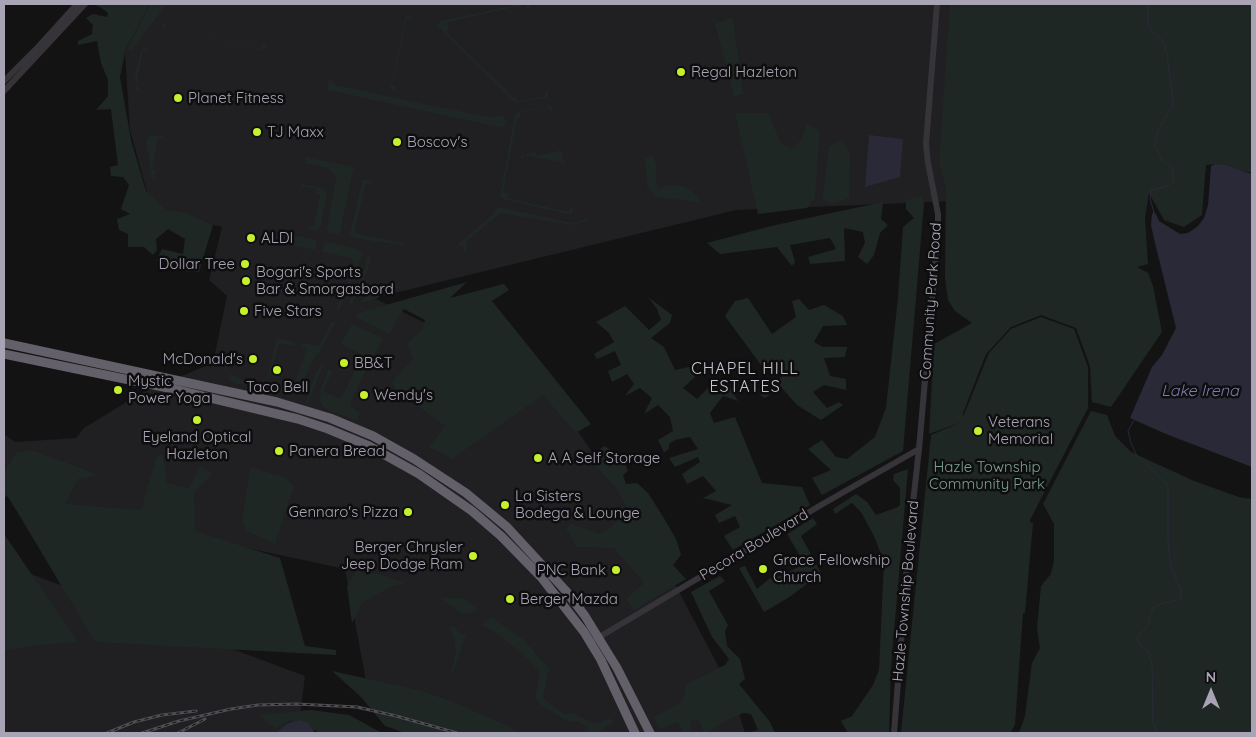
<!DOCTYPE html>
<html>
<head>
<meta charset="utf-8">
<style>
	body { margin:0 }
	#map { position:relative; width:1256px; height:737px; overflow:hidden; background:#141314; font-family:Quicksand,sans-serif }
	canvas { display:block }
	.frame { position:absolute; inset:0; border:5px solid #a9a4b5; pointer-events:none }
	.north { position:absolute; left:1186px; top:667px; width:50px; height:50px; -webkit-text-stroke:4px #0f0e0f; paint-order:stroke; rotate:0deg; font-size:14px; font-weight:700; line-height:20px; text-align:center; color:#a9a4b5 }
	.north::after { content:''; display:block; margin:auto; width:18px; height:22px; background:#a9a4b5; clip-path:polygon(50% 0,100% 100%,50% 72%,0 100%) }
</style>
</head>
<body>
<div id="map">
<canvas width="1256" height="737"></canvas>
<div class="frame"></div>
<div class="north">N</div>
</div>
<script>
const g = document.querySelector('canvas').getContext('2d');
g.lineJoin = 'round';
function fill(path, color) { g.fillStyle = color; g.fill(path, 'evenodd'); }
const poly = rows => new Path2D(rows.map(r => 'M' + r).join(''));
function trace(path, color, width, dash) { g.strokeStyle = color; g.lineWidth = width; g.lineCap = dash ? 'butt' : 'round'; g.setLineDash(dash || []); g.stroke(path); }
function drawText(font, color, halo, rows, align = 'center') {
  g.font = font + ' Quicksand,sans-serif'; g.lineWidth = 5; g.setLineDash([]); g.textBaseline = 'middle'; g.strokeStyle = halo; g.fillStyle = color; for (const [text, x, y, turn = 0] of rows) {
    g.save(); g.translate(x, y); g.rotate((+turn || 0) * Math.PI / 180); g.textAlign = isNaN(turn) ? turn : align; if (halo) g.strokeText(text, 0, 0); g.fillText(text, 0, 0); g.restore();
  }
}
const built = poly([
	[136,4,970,4,956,201,736,210,374,298,543,381,648,533,734,696,745,733,515,733,367,686,345,569,4,496,4,434,15,442,76,438,84,428,143,392,213,363,227,296,209,280,222,227,152,210,130,130,125,53],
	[4,564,305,676,298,733,4,733]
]);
const green = poly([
	[94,4,149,4,126,48,120,77,131,140,146,191,165,209,189,214,213,225,199,272,177,271,176,263,156,261,162,249,183,254,185,239,168,229,156,239,157,250,153,255,144,247,128,247,128,234,119,230,117,219,130,214,121,209,129,185,123,177,111,176,110,167,118,165,111,109,96,110,108,96,108,80,101,63,97,41,78,45,78,41,92,34,93,25,86,18,93,14,107,17,108,13,100,7],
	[150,4,167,4,131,51,128,48],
	[520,4,529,4,531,8,528,9,525,5,448,22,449,29,446,32,507,91,512,98,516,97,518,101,545,96,545,91,548,92,548,96,546,98,515,103,437,25,440,21],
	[950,4,1252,4,1252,173,1215,164,1206,165,1202,215,1184,227,1164,220,1149,193,1145,218,1148,264,1137,267,1148,273,1153,286,1162,332,1111,407,1092,402,1090,366,1076,328,1041,315,1011,327,986,354,963,413,963,417,989,353,1011,329,1041,317,1074,329,1088,367,1088,408,1030,520,1030,522,1033,523,1025,613,1023,613,1015,725,1010,733,901,733,931,435,962,422,929,434,934,344,972,323,955,311,948,300,945,278,946,188,939,162],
	[406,15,412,17,411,19,407,18,392,85,396,86,395,91,390,89],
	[733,17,743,94,734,97,715,24],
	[162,23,166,24,165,28,261,49,262,44,266,45,266,47,265,49,261,50,162,28],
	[144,47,149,50,143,51,136,86,140,88,139,90,136,91,135,76,141,50],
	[329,79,336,85,429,105,490,117,500,115,504,117,506,123,502,128,494,126,327,90],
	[548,105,551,106,553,109,552,111,550,111,547,106,520,113,521,119,517,119,503,192,509,193,508,198,569,212,570,207,572,207,574,211,570,215,503,199,500,197,515,114,518,112],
	[735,113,768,113,781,143,792,149,801,140,807,124,820,130,815,198,807,208,758,214],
	[150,135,163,136,163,138,158,138,152,169,156,170,154,178,152,178,146,141],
	[842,139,850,152,849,198,832,204,822,200,829,146],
	[560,146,565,167,563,166,563,163,525,155,523,159,520,156,535,151,537,156,559,151],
	[653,155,656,164,656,179,658,190,668,185,683,186,694,193,701,202,656,197,647,187,645,158],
	[306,157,354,167,340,232,338,234,329,233,327,229,336,177,328,168,305,163],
	[364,180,371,181,371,183,366,183,354,233,403,243,404,245,378,242,352,237,350,234,362,182],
	[302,184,323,188,327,194,320,229,316,231,308,229,308,227,309,225,314,226,320,195,316,194,316,189,304,187,301,191,300,190],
	[922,196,924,203,903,451,822,495,812,478,831,470,808,449,822,440,836,457,847,459,875,437,886,408,898,298,903,227,914,218,906,209,906,200],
	[883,202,881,219,888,225,880,233,874,255,867,264,858,257,865,243,863,232,844,228,845,261,810,264,808,257,836,249,830,238,790,245,795,262,792,266,777,247,720,254,707,243,771,226],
	[500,207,572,223,589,219,589,221,572,225,500,213,467,241,465,255,463,246,459,246,459,243,491,216,496,209],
	[278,232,314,239,317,243,315,250,276,242],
	[328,242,358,249,362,254,357,272,338,311,336,309,350,277,354,264,351,258,322,252,324,245],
	[367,256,371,257,367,272,352,304,350,305,349,303,364,271],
	[467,282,450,298,504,284,509,290,492,301,591,424,576,433,543,395,452,459,429,447,445,426,418,406,400,397,392,382,413,359,407,343,421,331,425,320,404,309,394,324,394,328,388,334,355,316,358,313],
	[376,283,380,284,381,288,413,286,381,291,378,298,361,303,368,289],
	[648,297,672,315,670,323,651,338,664,347,675,370,689,367,699,373,683,388,697,399,710,386,726,381,738,401,723,396,710,413,714,423,735,417,762,483,802,487,810,505,733,550,724,536,740,527,735,516,719,523,715,515,732,505,703,498,716,491,703,476,687,484,682,474,700,462,698,457,675,467,669,458,698,449,690,437,675,440,669,444,669,449,664,452,658,440,673,431,670,417,658,405,644,414,652,398,640,388,625,396,634,384,627,374,612,382,608,371,621,365,615,351,597,359,594,354,614,342,609,333,596,322,625,306,649,330,661,320,657,309],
	[748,298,772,334,796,317,792,301,799,299,809,310,824,305,843,316,847,325,823,326,814,342,823,347,847,347,845,357,824,358,830,376,846,379,846,390,824,385,813,392,827,408,839,402,843,405,821,420,797,405,781,387,765,398,760,395,783,376,775,360,761,365,725,316,735,301],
	[332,321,335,323,319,353,316,354,298,391,296,392,290,394,234,383,229,381,231,373,237,378,266,385,277,338,294,342,297,346,279,344,269,379,272,385,286,388,290,382,295,382,307,348,301,346,304,343,319,346],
	[352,324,383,338,351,400,351,406,360,413,357,421,328,410,323,406,320,401,321,389,328,370,332,370,332,372,323,391,341,399,362,355,341,344],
	[323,361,323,366,308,402,306,402,316,372],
	[1091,411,1107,415,1115,436,1131,452,1194,481,1239,497,1252,499,1252,733,1019,733,1025,716,1032,663,1040,648,1037,628,1041,586,1051,574,1054,560,1054,524,1043,504],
	[604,446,621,455,628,471,623,475,626,484,637,483,648,493,665,520,676,539,681,555,673,565,686,579,634,610,626,599,644,583,614,548,577,547,566,529,571,524,600,534,609,529,629,510,616,488,589,458],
	[31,450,100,475,78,479,65,504,141,510,157,455,163,455,167,483,189,488,200,466,213,473,194,492,195,531,280,558,305,646,336,650,336,655,95,642,18,513,4,491,4,473,16,453],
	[250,467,284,477,294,486,275,544,247,531,242,521],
	[908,469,891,667,889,733,848,733,841,721,852,716,873,685,879,670,884,562,874,536,861,512,852,503,835,514,833,509,856,494,867,502,876,515,898,507,900,505,900,488,893,480,894,474],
	[813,518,817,524,801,536,821,573,791,596,764,612,739,568,745,566,757,589,769,579,780,576,805,564,787,534],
	[4,534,78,642,30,646,4,651],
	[357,571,378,574,406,583,390,587,362,603,352,623,347,586],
	[720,576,725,581,709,591,728,625,725,632,727,646,740,659,745,679,739,684,770,722,775,733,747,733,758,730,751,714,743,713,729,719,707,733,704,733,699,719,690,721,692,733,683,733,678,722,660,729,654,717,678,704,684,697,686,684,725,665,729,659,712,637,691,592],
	[440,598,464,598,478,610,466,614,460,612],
	[491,617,524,640,549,669,543,698,564,714,572,713,597,724,609,718,614,722,597,733,587,733,588,727,576,721,570,723,541,705,535,697,540,672,528,659,498,634,482,625],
	[448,626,455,627,459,633,466,634,453,673,451,674,456,651,454,636],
	[332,671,419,690,454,702,510,727,517,733,405,733,385,726,361,697],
	[311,710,349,715,382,733,321,733,290,720,275,729,258,715]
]);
const water = poly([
	[869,135,903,139,900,177,865,187],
	[1215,164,1225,165,1252,174,1252,467,1166,434,1130,418,1152,367,1162,355,1176,328,1155,243,1151,225,1152,215,1153,212,1156,214,1159,221,1180,234,1188,233,1198,226,1204,218,1208,205,1211,166],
	[299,720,308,723,315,733,276,733,287,724]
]);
const stream = poly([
	[1148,4,1148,25,1152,31,1162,40,1167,54,1173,102,1172,107,1159,128,1155,146,1163,161,1172,167,1174,181,1168,186,1151,190,1150,198,1154,213],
	[1134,420,1128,431,1131,443,1137,456,1168,485,1168,543,1171,567,1181,590,1181,599,1178,600,1164,603,1156,606,1152,610,1147,626,1137,638,1140,645,1148,651,1152,664,1153,723,1158,733]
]);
const minor = poly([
	[4,81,39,46,77,4],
	[4,91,85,4],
	[596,639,821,505,919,449],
	[894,733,909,539,919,449,938,230,938,214,928,163,926,144,937,4]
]);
const highway = poly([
	[4,343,277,402,330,418,373,436,414,459,466,493,507,527,566,591,585,616,617,668,650,733],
	[4,354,173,389,298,419,328,429,369,446,419,474,472,511,501,536,541,577,584,632,601,660,635,733]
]);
const rail = poly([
	[107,733,134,722,162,715,196,711],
	[142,733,179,721,231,709,258,705,296,704,357,707,396,716,457,733],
	[178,733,205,719]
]);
const markers = [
	[681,72,5,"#c5f02f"],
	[178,98,5,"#c5f02f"],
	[257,132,5,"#c5f02f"],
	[397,142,5,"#c5f02f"],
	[251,238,5,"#c5f02f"],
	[245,264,5,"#c5f02f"],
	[246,281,5,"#c5f02f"],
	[244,311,5,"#c5f02f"],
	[253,359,5,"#c5f02f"],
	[344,363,5,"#c5f02f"],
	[277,370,5,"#c5f02f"],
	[118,390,5,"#c5f02f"],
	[364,395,5,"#c5f02f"],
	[197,420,5,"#c5f02f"],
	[978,431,5,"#c5f02f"],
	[279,451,5,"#c5f02f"],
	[538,458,5,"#c5f02f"],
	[505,505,5,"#c5f02f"],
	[408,512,5,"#c5f02f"],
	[473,556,5,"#c5f02f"],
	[763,569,5,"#c5f02f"],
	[616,570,5,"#c5f02f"],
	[510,599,5,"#c5f02f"]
];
const poiNames = [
	["Regal Hazleton",691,72],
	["Planet Fitness",188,98],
	["TJ Maxx",267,132],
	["Boscov's",407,142],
	["ALDI",261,238],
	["Dollar Tree",235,264,"right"],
	["Bogari's Sports",256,272],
	["Bar & Smorgasbord",256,289],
	["Five Stars",254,311],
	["McDonald's",243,359,"right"],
	["BB&T",354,363],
	["Mystic",128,381],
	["Power Yoga",128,398],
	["Taco Bell",277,387,"center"],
	["Wendy's",374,395],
	["Veterans",988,422],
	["Memorial",988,439],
	["Eyeland Optical",197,437,"center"],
	["Hazleton",197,454,"center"],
	["Panera Bread",289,451],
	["A A Self Storage",548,458],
	["La Sisters",515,496],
	["Bodega & Lounge",515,513],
	["Gennaro's Pizza",398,512,"right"],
	["Berger Chrysler",463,547,"right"],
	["Jeep Dodge Ram",463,564,"right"],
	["Grace Fellowship",773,560],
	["Church",773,577],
	["PNC Bank",606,570,"right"],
	["Berger Mazda",520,599]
];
const streetNames = [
	["Community Park Road",931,301,-86],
	["Pecora Boulevard",754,545,-31],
	["Hazle Township Boulevard",906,591,-85]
];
const parkNames = [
	["Hazle Township",987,467],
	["Community Park",987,484]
];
const neighbourhoodNames = [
	["CHAPEL HILL",745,369],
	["ESTATES",745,387]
];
const waterNames = [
	["Lake Irena",1200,391]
];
fill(built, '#201f21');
fill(green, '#1f2724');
fill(water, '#292938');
trace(stream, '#292938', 1);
trace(minor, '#363439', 6);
trace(highway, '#63606a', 9);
trace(rail, '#4f4d54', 3);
trace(rail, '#0f0e0f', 1, [4]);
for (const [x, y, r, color] of markers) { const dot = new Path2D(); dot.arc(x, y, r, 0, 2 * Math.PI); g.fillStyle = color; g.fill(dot); trace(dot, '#0f0e0f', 2); }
drawText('15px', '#a9a4b5', '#0f0e0f', poiNames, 'left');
drawText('15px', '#a9a4b5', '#0f0e0f', streetNames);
drawText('15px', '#7ba092', '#0f0e0f', parkNames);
g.letterSpacing = '1px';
drawText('16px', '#c9c5d1', '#0f0e0f', neighbourhoodNames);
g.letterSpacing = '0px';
drawText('italic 16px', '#7d7bb0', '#0f0e0f', waterNames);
</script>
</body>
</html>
